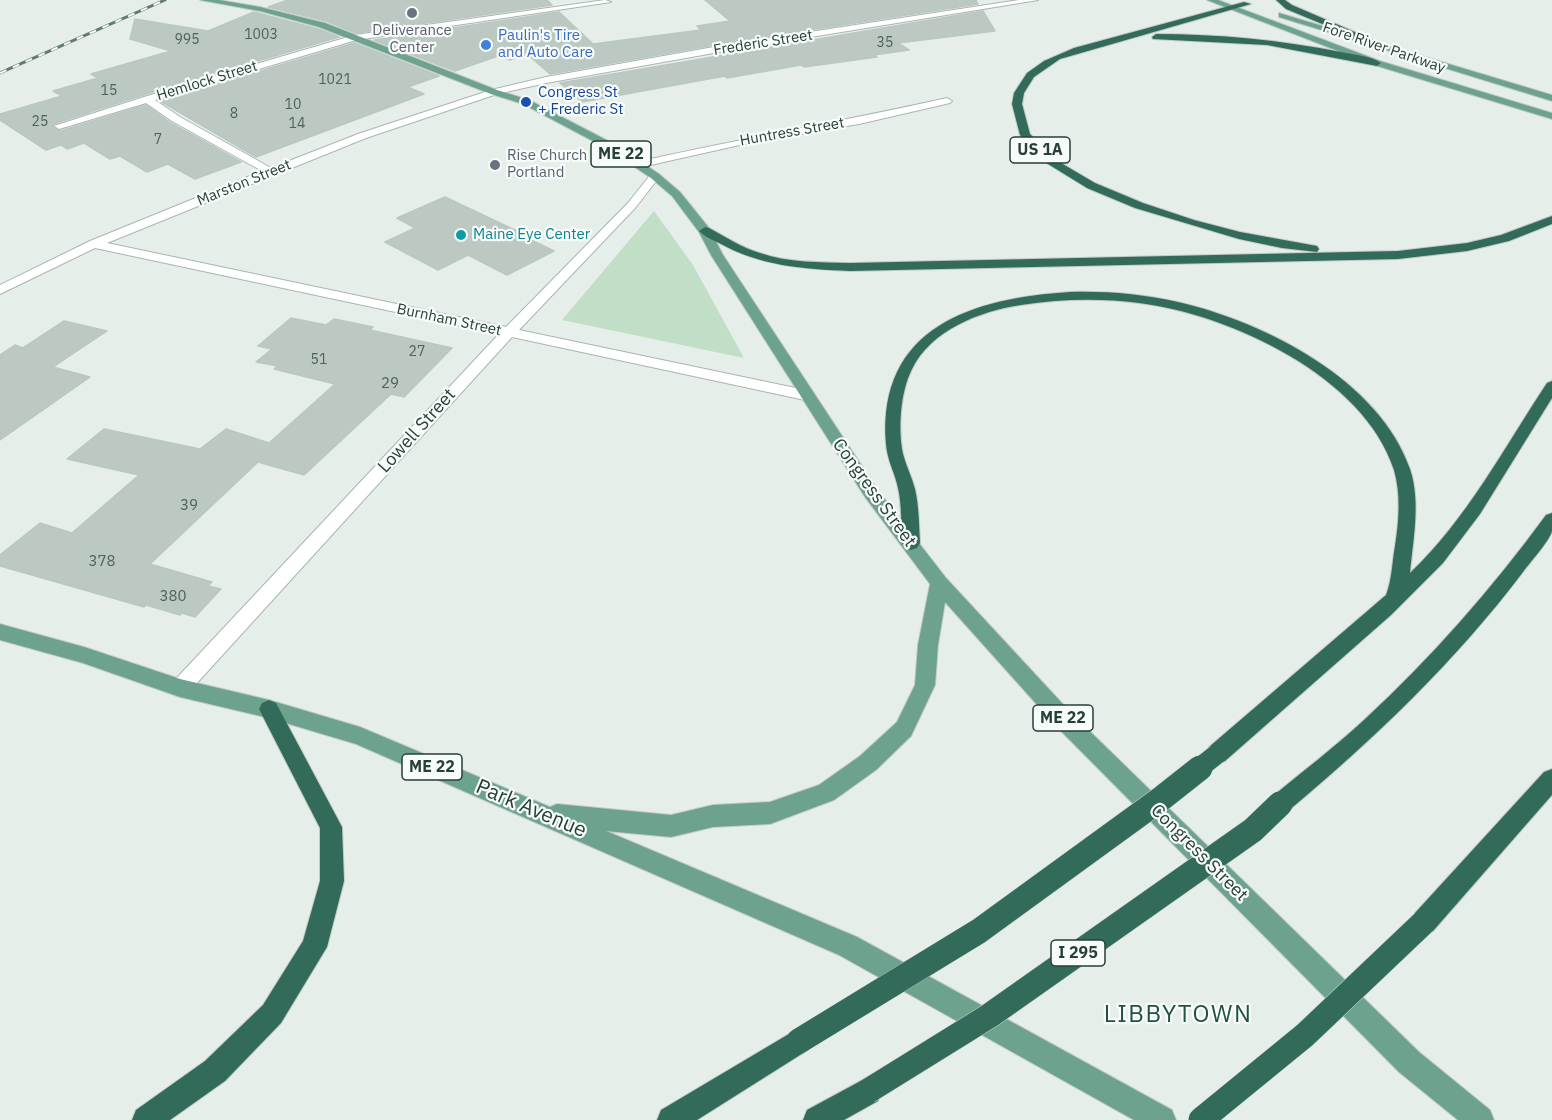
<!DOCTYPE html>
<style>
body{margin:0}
canvas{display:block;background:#e6eeea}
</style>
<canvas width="1552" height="1120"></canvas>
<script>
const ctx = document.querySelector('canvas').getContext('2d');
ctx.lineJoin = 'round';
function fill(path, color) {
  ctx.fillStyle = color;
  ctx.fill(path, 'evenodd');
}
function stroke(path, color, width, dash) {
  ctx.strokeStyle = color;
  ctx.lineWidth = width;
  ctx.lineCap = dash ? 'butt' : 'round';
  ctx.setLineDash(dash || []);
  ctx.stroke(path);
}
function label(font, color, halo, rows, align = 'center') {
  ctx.font = font + ' "IBM Plex Sans",sans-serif';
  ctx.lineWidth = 4.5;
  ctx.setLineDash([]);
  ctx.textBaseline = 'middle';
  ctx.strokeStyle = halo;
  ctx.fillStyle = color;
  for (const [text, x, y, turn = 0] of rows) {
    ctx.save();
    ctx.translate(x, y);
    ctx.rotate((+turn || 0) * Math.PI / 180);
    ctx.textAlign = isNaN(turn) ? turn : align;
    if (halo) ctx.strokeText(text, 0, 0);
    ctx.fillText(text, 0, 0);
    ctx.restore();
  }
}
fill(new Path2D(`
 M 654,211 L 693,265 L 744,358 L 562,320 Z`), '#c1dec6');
const building = new Path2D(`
 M 288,0 L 547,0 L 552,5 L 356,33 L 326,21 L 268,7 Z
 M 705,0 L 976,0 L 978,4 L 725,43 L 550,74 L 527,54 L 510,60 L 498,56 L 455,71 L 374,40 L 559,12 L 593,44 L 701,30 L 697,26 L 730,21 Z
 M 983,11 L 995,31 L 898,43 L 909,50 L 874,55 L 877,57 L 804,67 L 801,65 L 727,78 L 725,76 L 582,102 L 560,83 Z
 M 254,12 L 318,29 L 339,37 L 143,95 L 53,124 L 52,127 L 60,131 L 146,105 L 171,123 L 241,162 L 195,179 L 168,164 L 147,172 L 120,156 L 110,159 L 84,143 L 67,149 L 61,145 L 46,150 L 0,120 L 0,114 L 62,96 L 53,91 L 98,78 L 91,74 L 171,51 L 130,39 L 135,19 L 208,31 Z
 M 354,43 L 439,76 L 408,87 L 424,94 L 256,157 L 160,101 Z
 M 445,197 L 521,233 L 519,234 L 554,251 L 507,275 L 468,255 L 438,270 L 385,242 L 415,228 L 397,218 Z
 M 291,318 L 326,325 L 334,319 L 373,327 L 370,330 L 452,348 L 404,397 L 391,394 L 304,475 L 258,462 L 150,564 L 212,582 L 208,586 L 221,589 L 195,617 L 182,613 L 180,615 L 146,605 L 144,607 L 0,566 L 0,555 L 40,523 L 72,533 L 139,475 L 67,459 L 104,429 L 200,449 L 226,429 L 269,443 L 335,384 L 274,369 L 278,366 L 256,362 L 272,349 L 258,346 Z
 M 64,321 L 107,331 L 53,367 L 90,377 L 0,440 L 0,355 L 15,345 L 23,348 Z`);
fill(building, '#bcc9c3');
stroke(building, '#b9c8c0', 1.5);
const street = new Path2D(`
 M 605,0 L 611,2 L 356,40 L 155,100 L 180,117 L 271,168 L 358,134 L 491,90 L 546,77 L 725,45 L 1019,0 L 1038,0 L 725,51 L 546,83 L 497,94 L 366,138 L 107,243 L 506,327 L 628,203 L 651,174 L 655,173 L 660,176 L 636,207 L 519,330 L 805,390 L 812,395 L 805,400 L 512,337 L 187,694 L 180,697 L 173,694 L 170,688 L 173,682 L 499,334 L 95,248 L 0,294 L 0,285 L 90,241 L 262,171 L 172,121 L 146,103 L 59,129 L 54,126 L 144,97 L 355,35 Z
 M 947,98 L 952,101 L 950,103 L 859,124 L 744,144 L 637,168 L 632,165 L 637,162 C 740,139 844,121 947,98 Z`);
const primary = new Path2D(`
 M 200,0 L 219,0 L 260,7 L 325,23 L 497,90 L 529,100 L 616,145 L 659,174 L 680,192 L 709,228 L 723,255 L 877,489 L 946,578 L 1072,714 L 1419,1052 L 1490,1110 L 1494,1120 L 1458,1120 L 1399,1072 L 1058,728 L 945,602 L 938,645 L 935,685 L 911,736 L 876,770 L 834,800 L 770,824 L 713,827 L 671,837 L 606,831 L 857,937 L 1172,1110 L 1176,1120 L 1134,1120 L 839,955 L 356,744 L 269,718 L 180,697 L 83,663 L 0,640 L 0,624 L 84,647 L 180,679 L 269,700 L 360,727 L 550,807 L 557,804 L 671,815 L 713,805 L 770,802 L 819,785 L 860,756 L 897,722 L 915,685 L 918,645 L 930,584 L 865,497 L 711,255 L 699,232 L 672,196 L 651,178 L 608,149 L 523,104 L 491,94 L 319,27 L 260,11 Z
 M 1207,0 L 1218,0 L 1380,61 L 1552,113 L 1552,119 L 1374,65 Z
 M 1279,13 L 1552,95 L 1552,101 L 1279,17 Z`);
const highway = new Path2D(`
 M 1276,0 L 1285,0 L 1292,5 L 1392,48 L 1385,50 L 1286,9 Z
 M 1244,2 L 1251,4 L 1060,59 L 1034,77 L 1024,93 L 1022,104 L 1030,134 L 1056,160 L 1095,183 L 1143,203 L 1194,220 L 1240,232 L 1317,246 L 1319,249 L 1317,252 L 1282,248 L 1239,239 L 1135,208 L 1087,188 L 1048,164 L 1020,135 L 1012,104 L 1014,93 L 1027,73 L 1044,61 L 1074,48 Z
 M 1156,34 C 1219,34 1280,40 1341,52 C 1354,55 1372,56 1381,63 L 1377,66 L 1267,45 L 1153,39 L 1152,37 Z
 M 1552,216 L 1552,224 L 1509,241 L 1467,251 L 1398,259 L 850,271 C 803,269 760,266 719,243 C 712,240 704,236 699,231 L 705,227 L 709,228 C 726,237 742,248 760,253 C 789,263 820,262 850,263 L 1398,251 L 1467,243 L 1501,235 Z
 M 1070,292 C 1106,291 1143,294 1178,302 C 1265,322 1379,380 1410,469 C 1421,502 1413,540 1410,573 C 1467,519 1504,448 1547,383 L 1552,381 L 1552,398 L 1480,514 L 1443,563 L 1391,615 L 1225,761 L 1217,764 L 1209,761 L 1206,754 L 1209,747 L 1386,595 C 1392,580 1392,563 1395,546 C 1399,521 1401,494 1394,470 C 1364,376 1229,314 1139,303 C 1100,298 1060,299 1021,305 C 980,311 931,330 912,369 C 900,393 898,429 903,454 C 906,466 912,477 915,489 C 919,506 919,525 920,543 L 917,548 L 911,550 L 905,548 L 902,543 C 901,525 902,506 898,488 C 895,473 887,460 886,444 C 877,327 973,298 1070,292 Z
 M 1552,513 C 1552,518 1552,526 1552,531 C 1549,542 1530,562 1523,572 C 1455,662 1374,739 1288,811 L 1280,815 L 1272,811 L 1269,804 L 1272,797 C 1303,771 1335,747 1364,720 C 1431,658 1492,589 1546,515 Z
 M 269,700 L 276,703 L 342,827 L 344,881 L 327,947 L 281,1023 L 225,1081 L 170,1120 L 132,1120 L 136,1110 L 205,1061 L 263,1005 L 303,941 L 320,881 L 320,828 L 259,709 L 262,703 Z
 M 1552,769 L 1552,795 L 1433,931 L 1424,934 L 1415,931 L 1412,922 L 1415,913 L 1544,772 Z
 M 799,1028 L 808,1032 L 812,1041 L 808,1050 L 697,1120 L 657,1120 L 661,1110 Z
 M 868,1077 L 878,1081 L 882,1091 L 878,1101 L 844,1120 L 803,1120 L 807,1110 Z`);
stroke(street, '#a9b6b1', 2);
stroke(primary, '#c2cac7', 2);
stroke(highway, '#c2cac7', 2);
fill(street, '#fff');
fill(primary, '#6da28f');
fill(highway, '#336b5a');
const rail = new Path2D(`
 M 0,73 L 165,0`);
stroke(rail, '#617b72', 3);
stroke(rail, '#f7fbf9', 2, [7]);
const highwayBridgeFar1 = new Path2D(`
 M 1198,769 L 1217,754`);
const highwayBridge = new Path2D(`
 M 799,1041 L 979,931 L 1162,798 L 1200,768
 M 868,1091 L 989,1016 L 1253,830 L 1280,804
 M 1201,1120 L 1305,1035 L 1424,922`);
stroke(highwayBridgeFar1, '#c2cac7', 21, []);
stroke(highwayBridge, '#c2cac7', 26, []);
stroke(highwayBridgeFar1, '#336b5a', 20);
stroke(highwayBridge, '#336b5a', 25);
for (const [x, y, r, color] of [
 [412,13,6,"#6b7280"],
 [486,45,6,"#3f7fe0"],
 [526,102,6,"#1a4fb4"],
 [495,165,6,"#6b7280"],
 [461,235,6,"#0f9aa8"]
]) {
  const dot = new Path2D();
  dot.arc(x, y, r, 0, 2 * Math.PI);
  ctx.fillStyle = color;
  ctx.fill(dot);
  stroke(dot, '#f7fbf9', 2);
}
label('14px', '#4c625a', null, [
 ["1003",261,35],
 ["995",187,40],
 ["35",885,43],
 ["1021",335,80],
 ["15",109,91],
 ["10",293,105],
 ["8",234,114],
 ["25",40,122],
 ["14",297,124],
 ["7",158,140],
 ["27",417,352],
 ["51",319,360]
]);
label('15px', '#5b616d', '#f7fbf9', [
 ["Deliverance",412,31],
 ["Center",412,48],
 ["Rise Church",507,156,"left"],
 ["Portland",507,173,"left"]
]);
label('15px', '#366cbe', '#f7fbf9', [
 ["Paulin's Tire",498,36],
 ["and Auto Care",498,53]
], 'left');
label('15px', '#264037', '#f7fbf9', [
 ["Frederic Street",763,43,-9],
 ["Fore River Parkway",1384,48,19],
 ["Hemlock Street",207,81,-17],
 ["Huntress Street",792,132,-10],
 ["Marston Street",244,183,-22],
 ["Burnham Street",449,320,12]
]);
label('15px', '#164399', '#f7fbf9', [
 ["Congress St",538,93],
 ["+ Frederic St",538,110]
], 'left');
label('15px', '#0d838f', '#f7fbf9', [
 ["Maine Eye Center",473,235]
], 'left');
label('15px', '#4c625a', null, [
 ["29",390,384],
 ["39",189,506],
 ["378",102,562],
 ["380",173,597]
]);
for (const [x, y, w] of [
 [1040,150,60],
 [621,154,60],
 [1063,718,60],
 [432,767,60],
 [1078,953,54]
]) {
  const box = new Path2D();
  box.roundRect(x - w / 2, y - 13, w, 26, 4.5);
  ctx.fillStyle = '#f7fbf9';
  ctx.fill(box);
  stroke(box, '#264037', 1.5);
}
label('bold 16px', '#264037', null, [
 ["US 1A",1040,150],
 ["ME 22",621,154],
 ["ME 22",1063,718],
 ["ME 22",432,767],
 ["I 295",1078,953]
]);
label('18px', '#264037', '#f7fbf9', [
 ["Lowell Street",417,431,-48],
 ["Congress Street",874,493,54],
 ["Congress Street",1199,853,45]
]);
label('21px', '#264037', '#f7fbf9', [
 ["Park Avenue",531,809,23]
]);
ctx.letterSpacing = '1.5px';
label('24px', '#225242', '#f7fbf9', [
 ["LIBBYTOWN",1178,1015]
]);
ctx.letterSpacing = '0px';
</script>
